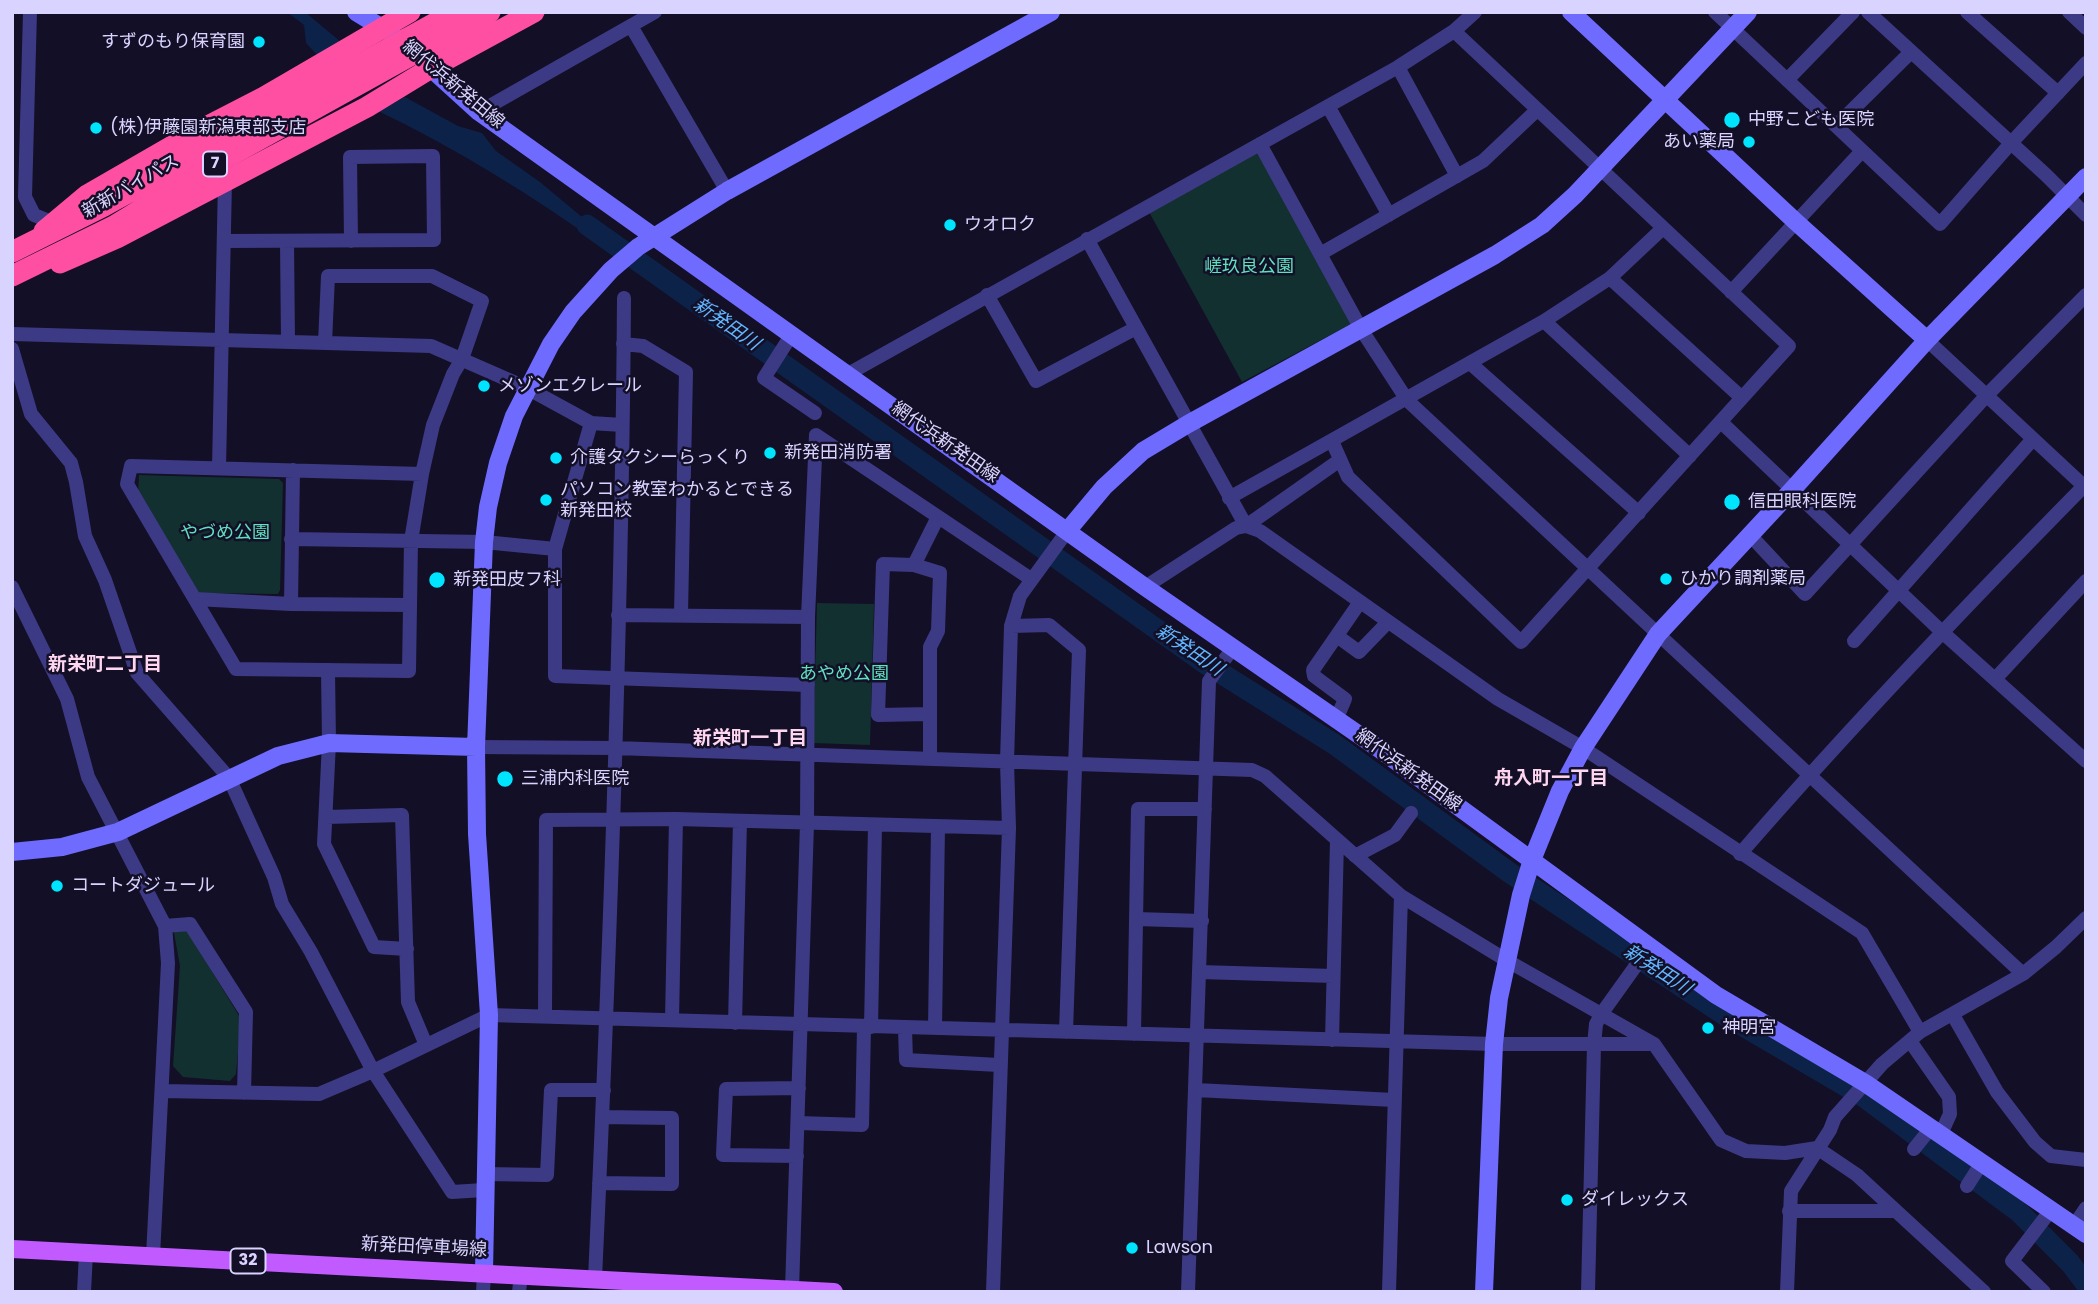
<!DOCTYPE html>
<meta charset="utf-8">
<style>
body{margin:0}
#map{position:relative;width:2098px;height:1304px;overflow:hidden;background:#130f26;font-family:Poppins,sans-serif}
canvas{display:block}
.frame{position:absolute;inset:0;border:14px solid #d9d4ff;pointer-events:none}
</style>
<div id="map">
<canvas width="2098" height="1304"></canvas>
<div class="frame"></div>
</div>
<script>
const ctx = document.querySelector('canvas').getContext('2d');
ctx.lineJoin = 'round';
function fill(path, color) {
  ctx.fillStyle = color;
  ctx.fill(path, 'evenodd');
}
function stroke(path, color, width, dash) {
  ctx.strokeStyle = color;
  ctx.lineWidth = width;
  ctx.lineCap = dash ? 'butt' : 'round';
  ctx.setLineDash(dash || []);
  ctx.stroke(path);
}
function label(font, color, halo, rows, align = 'center') {
  ctx.font = font + ' Poppins,"Noto Sans JP",sans-serif';
  ctx.lineWidth = 5;
  ctx.setLineDash([]);
  ctx.textBaseline = 'middle';
  ctx.strokeStyle = halo;
  ctx.fillStyle = color;
  for (const [text, x, y, turn = 0] of rows) {
    ctx.save();
    ctx.translate(x, y);
    ctx.rotate((+turn || 0) * Math.PI / 180);
    ctx.textAlign = isNaN(turn) ? turn : align;
    if (halo) ctx.strokeText(text, 0, 0);
    ctx.fillText(text, 0, 0);
    ctx.restore();
  }
}
fill(new Path2D(`
 M 1257,151 L 1351,324 L 1242,382 L 1148,210 Z
 M 139,475 L 279,479 L 283,483 L 280,590 L 278,594 L 196,593 L 138,495 Z
 M 817,603 L 874,604 L 870,745 L 813,743 Z
 M 179,928 L 186,929 L 241,1019 L 236,1074 L 230,1081 L 183,1077 L 173,1066 L 180,966 L 174,933 Z`), '#12302f');
fill(new Path2D(`
 M 287,12 L 305,12 L 341,42 L 317,55 L 306,43 L 304,25 Z
 M 405,97 L 458,126 L 482,133 L 496,151 L 540,182 L 582,217 L 613,236 L 602,246 C 532,195 457,149 378,111 Z`), '#0c2248');
stroke(new Path2D(`
 M 587,225 L 1203,662 L 1334,744 L 1510,873 L 1726,1016 L 1864,1097 L 2019,1212 L 2070,1263 L 2086,1284`), '#0c2248', 21);
stroke(new Path2D(`
 M 30,12 L 25,197 L 34,215 L 54,223
 M 1715,12 L 1940,224 L 2011,143 L 2086,63
 M 1868,12 L 2046,175 L 2086,215
 M 1967,12 L 2058,93
 M 2069,12 L 2086,28
 M 631,26 L 727,191
 M 1398,67 L 1457,176
 M 1787,80 L 1853,12
 M 1328,106 L 1389,215
 M 479,112 L 655,12
 M 1836,126 L 1911,52
 M 1260,144 L 1361,329 L 1407,400 L 2023,974
 M 1087,239 L 1246,526 L 1260,531 L 1498,699 L 1583,748 L 1862,933 L 1920,1032
 M 224,241 L 434,240 L 433,156 L 350,157 L 351,241
 M 287,241 L 288,342
 M 1320,254 L 1483,161 L 1537,110
 M 1610,278 L 1742,398
 M 1731,292 L 1862,151
 M 987,295 L 1036,381 L 1136,328
 M 1544,321 L 1690,456
 M 12,334 L 431,346 L 527,388 L 591,423 L 622,425
 M 792,334 L 764,378 L 815,413
 M 1927,340 L 2086,488
 M 325,343 L 328,276 L 432,276 L 482,301 L 462,359 L 453,374 L 433,425 L 422,474 L 411,541 L 409,671 L 236,669 L 127,484 L 131,466 L 422,474
 M 623,344 L 643,346 L 686,372 L 681,614
 M 12,349 L 31,414 L 71,463 L 76,482 L 85,536 L 105,580 L 137,673 L 229,778 L 274,877 L 282,904 L 311,952 L 373,1071 L 452,1192 L 484,1190
 M 1470,363 L 1639,513
 M 848,374 L 1398,67 L 1454,31 L 1475,12
 M 1721,422 L 1941,631 L 2086,761
 M 591,423 L 555,549 L 555,676 L 808,685
 M 816,435 L 1031,579
 M 1332,441 L 1348,477 L 1521,642 L 1789,346 L 1454,31
 M 219,468 L 225,181
 M 1229,498 L 1544,321 L 1610,278 L 1662,229
 M 1750,535 L 1805,594 L 1987,395 L 2086,295
 M 291,539 L 484,542 L 555,549
 M 914,565 L 883,564 L 878,715 L 930,714
 M 12,587 L 67,699 L 88,777 L 165,926 L 168,963 L 153,1256
 M 1145,587 L 1236,528 L 1246,526 L 1340,460
 M 195,599 L 291,604 L 410,605
 M 291,604 L 293,470
 M 618,615 L 808,617
 M 1011,626 L 1049,625 L 1079,650 L 1066,1032
 M 1337,636 L 1359,652 L 1388,622
 M 1854,641 L 2033,439
 M 328,670 L 329,743 L 324,844 L 374,947 L 407,949
 M 1996,678 L 2086,581
 M 1336,720 L 1345,699 L 1314,676 L 1313,670 L 1360,602
 M 476,747 L 615,748 L 1252,770 L 1265,776 L 1401,896 L 1506,960 L 1654,1044 L 1721,1140 L 1746,1151 L 1785,1153 L 1817,1148 L 1857,1175 L 1984,1292
 M 930,758 L 930,647 L 938,631 L 940,573 L 914,565 L 938,517
 M 326,817 L 402,815 L 408,1002 L 426,1045
 M 1740,854 C 1850,727 1966,606 2084,486
 M 1355,856 L 1395,835 L 1411,813
 M 1136,919 L 1202,921
 M 165,926 L 190,924 L 246,1012 L 244,1093
 M 1200,972 L 1333,976
 M 1953,1015 L 1997,1092 L 2035,1142 L 2051,1156 L 2086,1160
 M 545,1016 L 546,820 L 676,819 L 1009,828
 M 672,1020 L 676,819
 M 735,1023 L 740,821
 M 871,1027 L 875,826
 M 905,1028 L 906,1060 L 999,1065
 M 935,1028 L 938,827
 M 1134,1034 L 1138,809 L 1205,809
 M 1332,1040 L 1337,841
 M 1910,1041 L 1949,1097 L 1950,1114 L 1940,1136
 M 1196,1090 L 1394,1100
 M 163,1091 L 319,1094 L 373,1071 L 489,1015 L 1494,1044 L 1654,1044
 M 798,1123 L 862,1125 L 864,1027
 M 1914,1149 L 1930,1129
 M 797,1156 L 723,1155 L 726,1089 L 799,1088
 M 485,1174 L 547,1175 L 551,1090 L 604,1090
 M 599,1183 L 672,1184 L 672,1118 L 602,1117
 M 1967,1186 L 1981,1164
 M 1789,1211 L 1896,1211
 M 2074,1226 L 2086,1208
 M 595,1279 C 610,952 622,625 624,298
 M 792,1290 L 807,824 L 808,617 L 816,435
 M 84,1292 L 86,1253
 M 483,1292 L 484,1272
 M 519,1292 L 521,1274
 M 993,1292 L 1009,828 L 1007,762 L 1011,626 L 1020,596 L 1068,530
 M 1188,1292 L 1209,681 L 1233,648
 M 1389,1292 L 1401,896
 M 1588,1292 L 1594,1045 L 1596,1024 L 1602,1013 L 1650,946
 M 1787,1292 L 1791,1191 L 1830,1130 L 1835,1117 L 1882,1064 L 1920,1032 L 2023,974 L 2056,947 L 2086,918
 M 2044,1292 L 2012,1261 L 2051,1210`), '#3d3a85', 14);
stroke(new Path2D(`
 M 356,12 L 392,34
 M 1571,12 L 1796,222 L 1927,340
 M 423,61 L 479,112 L 1145,587 L 1378,748 L 1716,995 L 1865,1083 L 2086,1234
 M 1068,530 L 1104,487 L 1143,451 L 1188,424 L 1495,255 L 1542,225 L 1575,195 L 1748,12
 M 12,852 L 62,847 L 118,832 L 278,756 L 329,743 L 476,747
 M 484,1272 L 489,1015 L 477,834 L 476,747 L 484,542 L 488,507 L 498,463 L 514,416 L 551,344 L 573,312 L 611,270 L 638,247 L 727,191 L 1051,12
 M 1484,1292 L 1494,1044 L 1499,998 L 1521,895 L 1532,860 L 1560,791 L 1583,748 L 1658,634 L 1792,490 L 1927,340 L 2086,177`), '#6f6bff', 18);
stroke(new Path2D(`
 M 12,1249 L 834,1292`), '#c25bff', 18);
stroke(new Path2D(`
 M 406,39 L 455,12
 M 417,52 L 490,12
 M 44,231 L 87,195 L 198,131 L 264,97 L 410,12
 M 60,263 L 117,238 L 367,107 L 431,68 L 534,12`), '#ff4fa3', 21);
stroke(new Path2D(`
 M 12,252 L 104,206 L 406,39
 M 12,276 L 114,226 L 224,159 L 417,52`), '#ff4fa3', 21);
for (const [x, y, r, color] of [
 [259,42,7,"#00e5ff"],
 [1732,120,9,"#00e5ff"],
 [96,128,7,"#00e5ff"],
 [1749,142,7,"#00e5ff"],
 [950,225,7,"#00e5ff"],
 [484,386,7,"#00e5ff"],
 [770,453,7,"#00e5ff"],
 [556,458,7,"#00e5ff"],
 [546,500,7,"#00e5ff"],
 [1732,502,9,"#00e5ff"],
 [1666,579,7,"#00e5ff"],
 [437,580,9,"#00e5ff"],
 [505,779,9,"#00e5ff"],
 [57,886,7,"#00e5ff"],
 [1708,1028,7,"#00e5ff"],
 [1567,1200,7,"#00e5ff"],
 [1132,1248,7,"#00e5ff"]
]) {
  const dot = new Path2D();
  dot.arc(x, y, r, 0, 2 * Math.PI);
  ctx.fillStyle = color;
  ctx.fill(dot);
  stroke(dot, '#130f26', 2.5);
}
for (const [x, y, w] of [
 [215,164,24],
 [248,1261,35]
]) {
  const box = new Path2D();
  box.roundRect(x - w / 2, y - 12.5, w, 25, 5);
  ctx.fillStyle = '#130f26';
  ctx.fill(box);
  stroke(box, '#d9d4ff', 2);
}
label('bold 16px', '#d9d4ff', null, [
 ["7",215,164],
 ["32",248,1261]
]);
label('18px', '#d9d4ff', '#130f26', [
 ["すずのもり保育園",245,42,"right"],
 ["中野こども医院",1748,120],
 ["(株)伊藤園新潟東部支店",110,128],
 ["あい薬局",1735,142,"right"],
 ["ウオロク",964,225],
 ["メゾンエクレール",498,386],
 ["新発田消防署",784,453],
 ["介護タクシーらっくり",570,458],
 ["パソコン教室わかるとできる",560,490],
 ["新発田校",560,511],
 ["信田眼科医院",1748,502],
 ["ひかり調剤薬局",1680,579],
 ["新発田皮フ科",453,580],
 ["三浦内科医院",521,779],
 ["コートダジュール",71,886],
 ["神明宮",1722,1028],
 ["ダイレックス",1581,1200],
 ["Lawson",1146,1248]
], 'left');
label('18px', '#d9d4ff', '#130f26', [
 ["網代浜新発田線",453,85,40],
 ["新新バイパス",131,187,-30],
 ["網代浜新発田線",945,443,35],
 ["網代浜新発田線",1408,771,36],
 ["新発田停車場線",424,1248,3]
]);
label('18px', '#5fe0c0', '#130f26', [
 ["嵯玖良公園",1249,267],
 ["やづめ公園",225,533],
 ["あやめ公園",844,674]
]);
label('italic 19px', '#62b6ff', '#130f26', [
 ["新発田川",726,325,35],
 ["新発田川",1189,651,34],
 ["新発田川",1657,971,33]
]);
label('bold 19px', '#ffd6f0', '#130f26', [
 ["新栄町二丁目",105,665],
 ["新栄町一丁目",750,739],
 ["舟入町一丁目",1551,779]
]);
</script>
